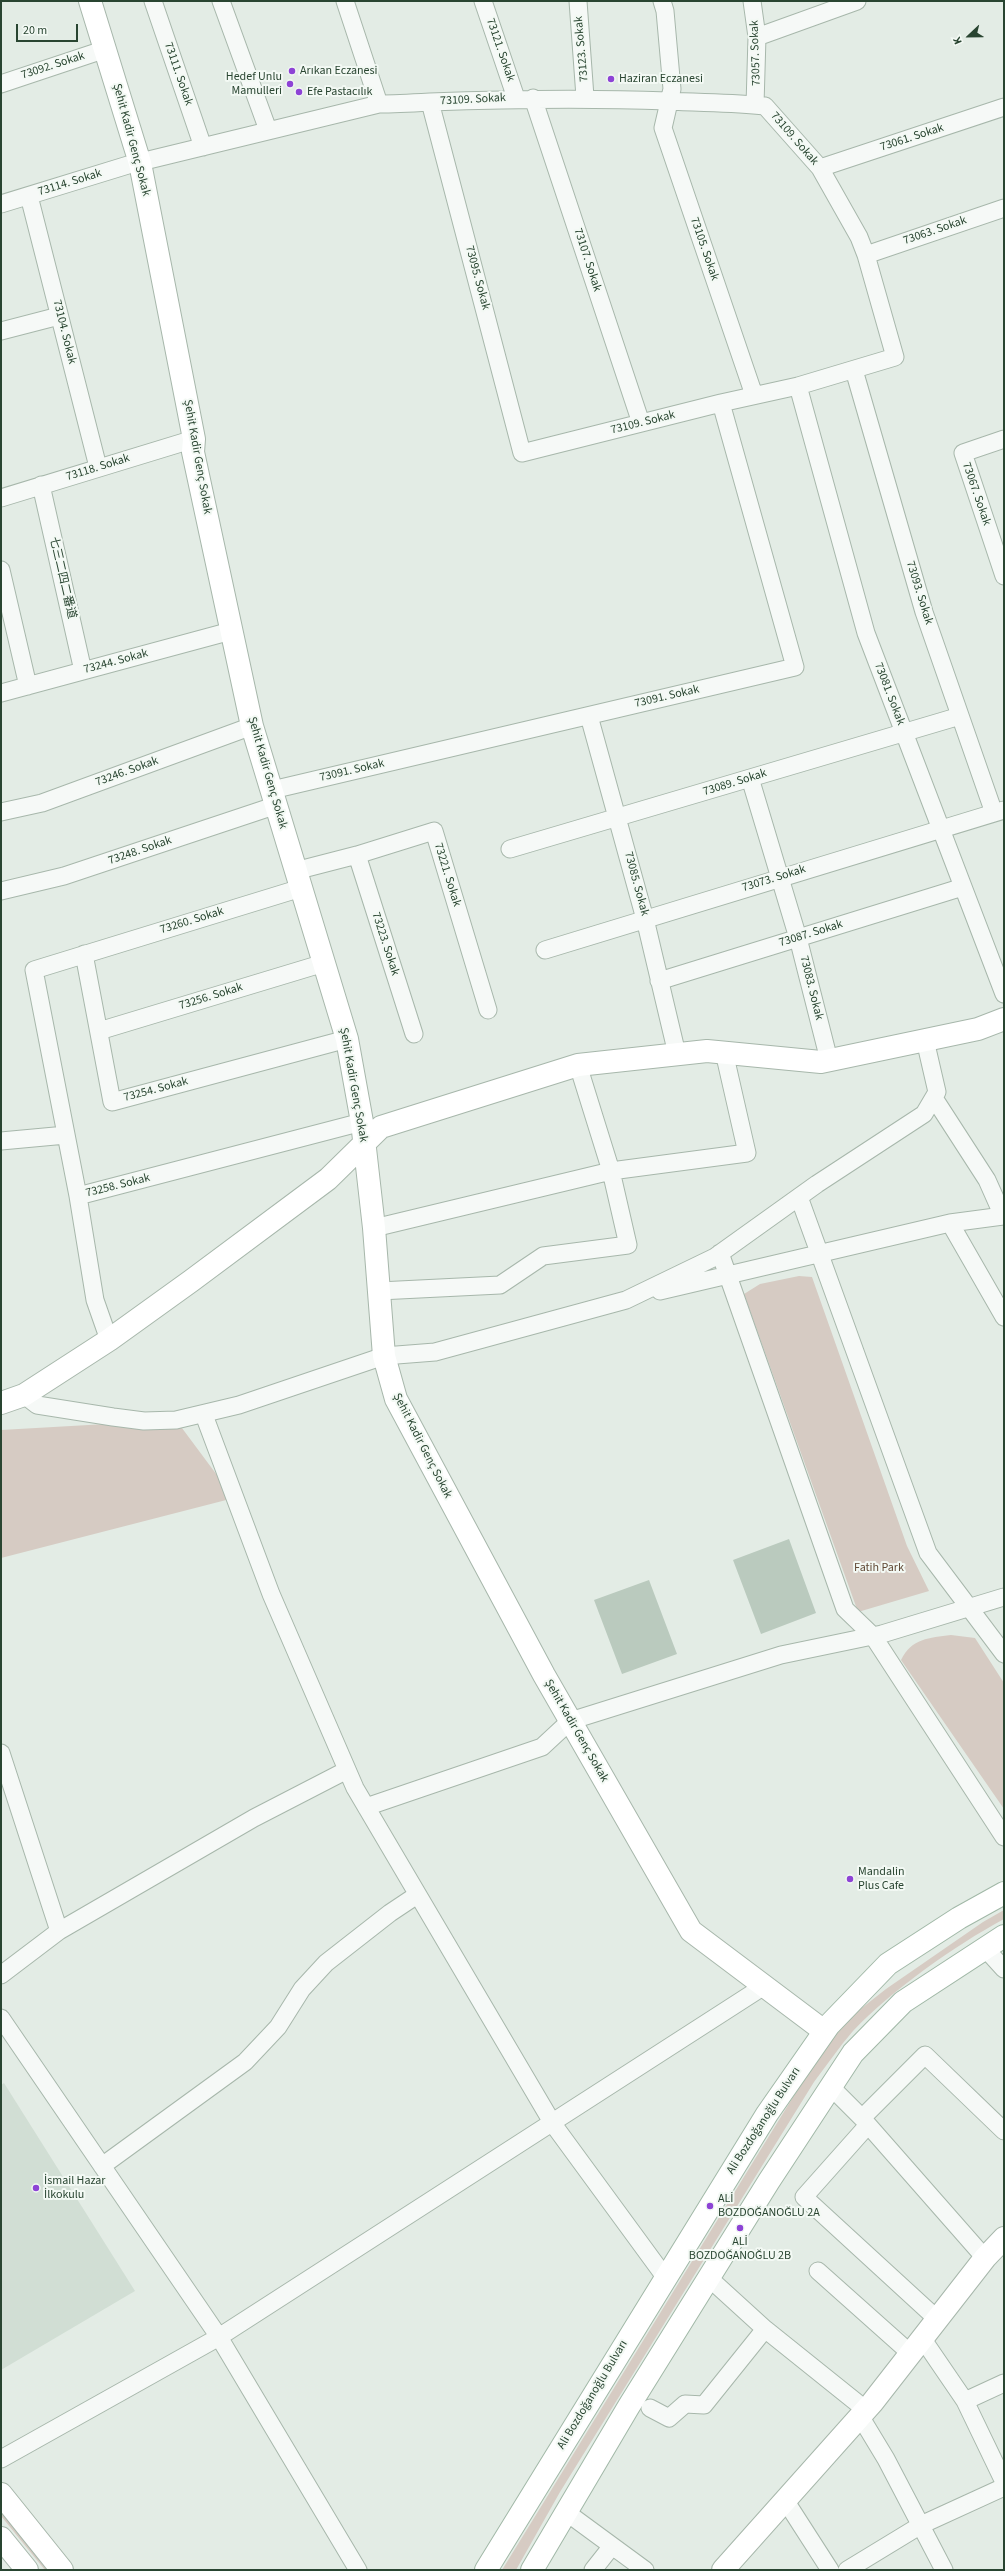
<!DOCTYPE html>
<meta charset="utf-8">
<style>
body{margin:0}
#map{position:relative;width:1005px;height:2571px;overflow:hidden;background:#e3ece5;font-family:"Source Sans 3",sans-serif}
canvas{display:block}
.frame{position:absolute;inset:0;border:2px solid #294531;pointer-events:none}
.north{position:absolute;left:949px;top:16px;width:40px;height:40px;-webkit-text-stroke:3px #f3f9f4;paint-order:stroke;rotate:248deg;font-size:11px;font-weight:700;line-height:16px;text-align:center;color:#294531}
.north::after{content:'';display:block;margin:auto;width:14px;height:18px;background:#294531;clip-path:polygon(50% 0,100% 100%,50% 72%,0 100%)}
.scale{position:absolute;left:16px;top:24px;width:62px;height:18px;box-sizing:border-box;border:2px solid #294531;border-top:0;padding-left:5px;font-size:12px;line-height:14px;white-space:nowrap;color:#294531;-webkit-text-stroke:3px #f3f9f4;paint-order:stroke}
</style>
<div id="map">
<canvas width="1005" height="2571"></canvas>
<div class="frame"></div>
<div class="north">K</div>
<div class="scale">20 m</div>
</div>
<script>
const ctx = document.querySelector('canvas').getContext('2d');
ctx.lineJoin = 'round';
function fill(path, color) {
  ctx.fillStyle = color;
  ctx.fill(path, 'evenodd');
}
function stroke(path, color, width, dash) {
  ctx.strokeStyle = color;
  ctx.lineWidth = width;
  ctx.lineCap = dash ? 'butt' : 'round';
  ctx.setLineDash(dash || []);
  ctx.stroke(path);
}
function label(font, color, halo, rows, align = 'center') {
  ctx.font = font + ' "Source Sans 3","Noto Sans SC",sans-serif';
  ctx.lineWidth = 4;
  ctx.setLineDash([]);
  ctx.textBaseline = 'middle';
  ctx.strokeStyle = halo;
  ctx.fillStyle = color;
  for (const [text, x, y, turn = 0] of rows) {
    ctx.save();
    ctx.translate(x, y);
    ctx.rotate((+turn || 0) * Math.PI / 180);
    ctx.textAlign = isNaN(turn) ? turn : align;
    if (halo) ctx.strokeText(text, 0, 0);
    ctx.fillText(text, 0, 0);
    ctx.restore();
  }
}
fill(new Path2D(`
 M 4,2083 L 135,2291 L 1,2370 L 1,2085 Z`), '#d1ded4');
fill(new Path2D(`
 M 799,1276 L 812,1277 L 907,1546 L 929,1591 L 858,1612 L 744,1294 L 760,1284 Z
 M 176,1420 L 234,1498 L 1,1558 L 1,1430 Z
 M 951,1635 L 975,1638 L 1004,1683 L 1004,1809 L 901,1660 C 912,1638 929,1638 951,1635 Z
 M 1004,1910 L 1004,1919 C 954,1946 892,1990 853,2031 C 839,2047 827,2065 814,2082 L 560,2492 L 516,2570 L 502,2570 L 806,2076 L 844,2022 L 886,1989 L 983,1922 Z
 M 1,2509 L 50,2570 L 45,2570 L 1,2516 Z`), '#d6cbc3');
fill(new Path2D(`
 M 789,1539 L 816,1613 L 761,1634 L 733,1560 Z
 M 649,1580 L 677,1654 L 622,1674 L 594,1600 Z`), '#bacabe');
const street = new Path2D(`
 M 153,1 L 203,147
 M 221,1 L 268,130
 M 345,1 L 379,104
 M 483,1 L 516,98
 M 578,1 L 585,97
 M 662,1 L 665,11 L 672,89 L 663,128 L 754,395
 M 752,1 L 757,37 L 755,105
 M 757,37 L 857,1
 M 1,84 L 106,49
 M 533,98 L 641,423
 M 820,168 L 1004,107
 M 29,196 L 98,467
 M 1,204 L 128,165 L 379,104 C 396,104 413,103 430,102 C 510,99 588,98 668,101 C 700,103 733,102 765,106 L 820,168 L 859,237 L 866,255 L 895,357 L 798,386 L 721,403 L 522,453 L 430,102
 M 866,255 L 1004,208
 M 1,331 L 59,316
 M 854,370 L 924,612 L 994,813
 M 798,386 L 866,633 L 1004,994
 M 1004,439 L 963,453 L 1004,576
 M 41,485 L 83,671
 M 1,498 L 194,439
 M 1,570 L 28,686
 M 1,693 L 231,631
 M 589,716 L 645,919 L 677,1054
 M 750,778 L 798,938 L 829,1060
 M 272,790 L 795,667 L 721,403
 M 1,812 L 42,803 L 252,726
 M 510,849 L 960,716
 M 357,855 L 414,1034
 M 295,871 L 357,855 L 434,831 L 488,1010
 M 301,888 L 34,970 L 78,1196 L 362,1122
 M 1,891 L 64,876 L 277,805
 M 545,950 L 1004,810
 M 84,954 L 112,1102 L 347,1039
 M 659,981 L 963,887
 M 99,1031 L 324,963
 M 1,1141 L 66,1135
 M 78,1196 L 95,1300 L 109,1340
 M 799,1197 L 928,1553 L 1004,1654
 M 950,1223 L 1004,1317
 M 374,1228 L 611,1171 L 747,1153 L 724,1052
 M 720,1253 L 845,1609 L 873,1636 L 1004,1837
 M 379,1291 L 500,1285 L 543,1256 L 628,1245 L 611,1171 L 578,1065
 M 660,1291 L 950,1223 L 1003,1216 L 987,1180 L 934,1098
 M 24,1395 L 37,1405 L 113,1417 L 144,1421 L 176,1420 L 239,1405 L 384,1356 L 435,1352 L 626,1300 L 715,1257 L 817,1184 L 924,1114 L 937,1092 L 925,1040
 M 204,1415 L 271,1594 L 355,1788 L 553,2124 L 665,2277
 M 1,1753 L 59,1931
 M 366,1807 L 542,1747 L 570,1721 L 781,1655 L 882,1634 L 1004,1597
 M 984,1947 L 1004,1969
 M 1,1975 L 59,1931 L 254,1818 L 347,1770
 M 1,2018 L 219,2337 L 358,2570
 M 830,2086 L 862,2118 L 985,2258
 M 862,2118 L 925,2055 L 1004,2131
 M 868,2125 L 804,2197 L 937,2319
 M 102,2166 L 245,2062 L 278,2027 L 302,1989 L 326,1963 L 390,1913 L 417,1895
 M 818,2271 L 910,2353
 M 709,2278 L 765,2329 L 866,2410
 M 922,2338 L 965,2401 L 1004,2482
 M 965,2401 L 1004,2383
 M 650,2408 L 669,2418 L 685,2404 L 704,2405 L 765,2329
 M 860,2416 L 886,2459 L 944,2570
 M 1,2459 L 219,2337 L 764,1986
 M 785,2500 L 830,2570
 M 566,2512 L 645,2570
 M 593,2570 L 612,2546
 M 847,2570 L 921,2525 L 1004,2487`);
const secondary = new Path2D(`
 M 90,1 L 140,163 L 194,439 L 193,452 L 252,726 L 347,1039 L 362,1122 L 374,1228 L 384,1356 L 396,1399 L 544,1675 L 691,1931 L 824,2031
 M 1,1403 L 24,1395 L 109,1340 L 191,1281 L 328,1179 L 381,1127 L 578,1065 L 707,1051 L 821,1062 L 978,1029 L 1004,1019
 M 1,2494 L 62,2570
 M 1,2538 L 27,2570
 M 723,2570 L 872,2403 L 985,2258 L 1004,2238`);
const primary = new Path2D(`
 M 486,2570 L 767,2114 L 829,2025 L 888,1964 L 959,1918 L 1004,1893
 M 532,2570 L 629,2406 L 769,2181 L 853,2053 L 903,2002 L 1004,1936`);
stroke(street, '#a7b7ab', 19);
stroke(secondary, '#a7b7ab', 24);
stroke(primary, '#a1b8a7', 24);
stroke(street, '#f6f9f7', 17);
stroke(secondary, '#fff', 22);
stroke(primary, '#fff', 22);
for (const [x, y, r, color] of [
 [292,71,4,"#8d43d5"],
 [611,79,4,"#8d43d5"],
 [290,84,4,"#8d43d5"],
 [299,92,4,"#8d43d5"],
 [850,1879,4,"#8d43d5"],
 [36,2188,4,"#8d43d5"],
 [710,2206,4,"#8d43d5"],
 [740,2228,4,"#8d43d5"]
]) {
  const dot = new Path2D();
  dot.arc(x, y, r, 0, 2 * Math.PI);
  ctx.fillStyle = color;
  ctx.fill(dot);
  stroke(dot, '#f3f9f4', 1.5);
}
label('12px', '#294531', '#f3f9f4', [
 ["73123. Sokak",582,49,-95],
 ["73121. Sokak",500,50,71],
 ["73057. Sokak",756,53,-92],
 ["73092. Sokak",53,66,-18],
 ["73111. Sokak",178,74,71],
 ["73109. Sokak",473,100,-3],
 ["73061. Sokak",912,138,-18],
 ["73109. Sokak",794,139,49],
 ["Şehit Kadir Genç Sokak",131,140,75],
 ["73114. Sokak",70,183,-17],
 ["73063. Sokak",935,231,-19],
 ["73105. Sokak",704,249,71],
 ["73107. Sokak",587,260,72],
 ["73095. Sokak",477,278,75],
 ["73104. Sokak",64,332,76],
 ["73109. Sokak",643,423,-14],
 ["Şehit Kadir Genç Sokak",197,457,80],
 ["73118. Sokak",98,468,-17],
 ["73067. Sokak",976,494,71],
 ["七三二四二番道",62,578,77],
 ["73093. Sokak",919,593,73],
 ["73244. Sokak",116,662,-15],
 ["73081. Sokak",889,694,69],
 ["73091. Sokak",667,697,-13],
 ["73091. Sokak",352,771,-13],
 ["73246. Sokak",127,772,-20],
 ["Şehit Kadir Genç Sokak",267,773,74],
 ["73089. Sokak",735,783,-17],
 ["73248. Sokak",140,851,-19],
 ["73221. Sokak",447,875,73],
 ["73073. Sokak",774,879,-17],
 ["73085. Sokak",636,884,75],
 ["73260. Sokak",192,921,-17],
 ["73087. Sokak",811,934,-17],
 ["73223. Sokak",385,944,72],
 ["73083. Sokak",811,988,76],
 ["73256. Sokak",211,997,-17],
 ["Şehit Kadir Genç Sokak",353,1085,80],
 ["73254. Sokak",156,1090,-15],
 ["73258. Sokak",118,1186,-14],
 ["Şehit Kadir Genç Sokak",422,1446,63],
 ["Şehit Kadir Genç Sokak",576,1731,60],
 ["Ali Bozdoğanoğlu Bulvarı",764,2121,-57],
 ["Ali Bozdoğanoğlu Bulvarı",593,2395,-59]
]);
label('12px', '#294531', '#f3f9f4', [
 ["Arıkan Eczanesi",300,71],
 ["Hedef Unlu",282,77,"right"],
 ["Mamulleri",282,91,"right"],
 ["Haziran Eczanesi",619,79],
 ["Efe Pastacılık",307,92],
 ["Mandalin",858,1872],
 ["Plus Cafe",858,1886],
 ["İsmail Hazar",44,2181],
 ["İlkokulu",44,2195],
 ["ALİ",718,2199],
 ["BOZDOĞANOĞLU 2A",718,2213],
 ["ALİ",740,2242,"center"],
 ["BOZDOĞANOĞLU 2B",740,2256,"center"]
], 'left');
label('12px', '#614a36', '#f3f9f4', [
 ["Fatih Park",879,1568]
]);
</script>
